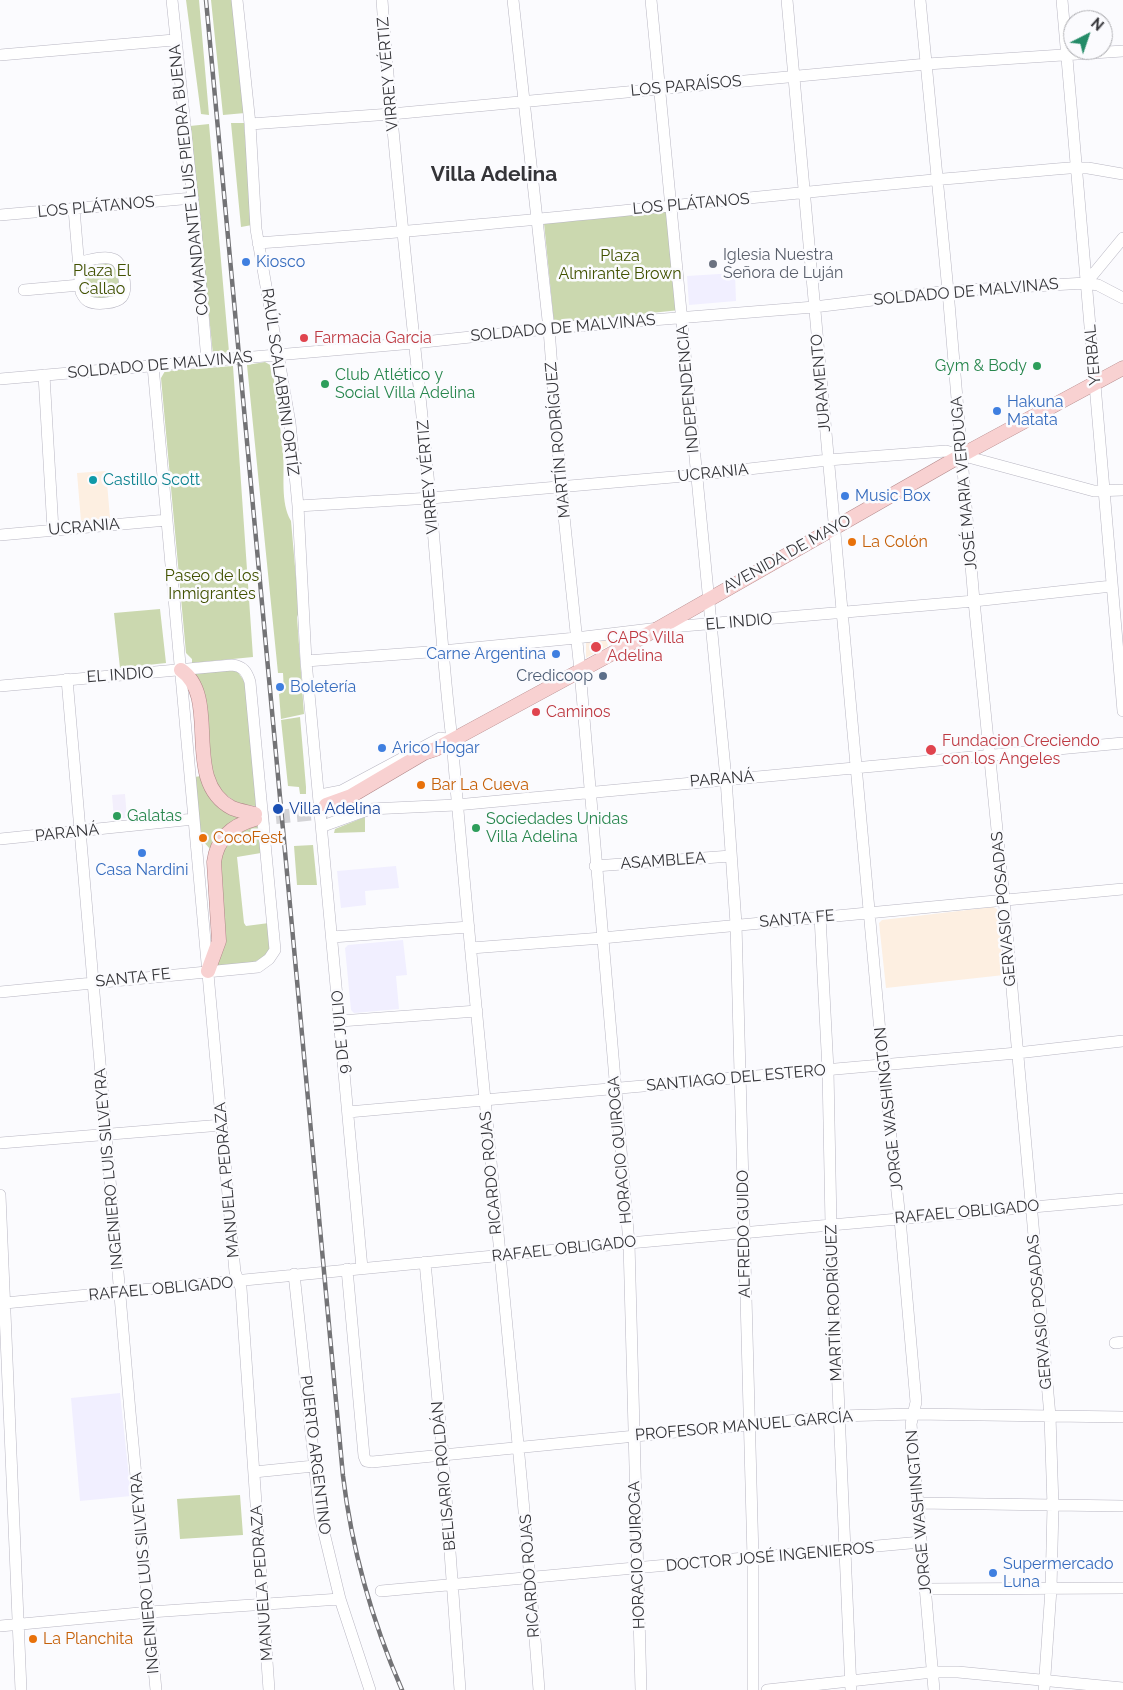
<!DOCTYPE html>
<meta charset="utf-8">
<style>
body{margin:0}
#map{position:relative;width:1123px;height:1690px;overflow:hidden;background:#fbfbfe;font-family:Raleway,sans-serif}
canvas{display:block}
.north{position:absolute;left:1063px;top:10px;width:50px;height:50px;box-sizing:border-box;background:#fbfbfe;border:1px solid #ababaf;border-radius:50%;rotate:41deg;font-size:14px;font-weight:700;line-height:20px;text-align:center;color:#343438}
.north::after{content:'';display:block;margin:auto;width:18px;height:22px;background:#248c68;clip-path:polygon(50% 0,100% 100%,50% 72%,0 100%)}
</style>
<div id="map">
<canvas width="1123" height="1690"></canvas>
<div class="north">N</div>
</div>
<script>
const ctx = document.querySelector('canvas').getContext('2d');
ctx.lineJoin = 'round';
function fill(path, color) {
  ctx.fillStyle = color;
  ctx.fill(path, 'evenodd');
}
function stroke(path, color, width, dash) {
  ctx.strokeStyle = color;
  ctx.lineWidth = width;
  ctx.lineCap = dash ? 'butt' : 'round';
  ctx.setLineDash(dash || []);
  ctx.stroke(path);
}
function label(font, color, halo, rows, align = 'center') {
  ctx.font = font + ' Raleway,sans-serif';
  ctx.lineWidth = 5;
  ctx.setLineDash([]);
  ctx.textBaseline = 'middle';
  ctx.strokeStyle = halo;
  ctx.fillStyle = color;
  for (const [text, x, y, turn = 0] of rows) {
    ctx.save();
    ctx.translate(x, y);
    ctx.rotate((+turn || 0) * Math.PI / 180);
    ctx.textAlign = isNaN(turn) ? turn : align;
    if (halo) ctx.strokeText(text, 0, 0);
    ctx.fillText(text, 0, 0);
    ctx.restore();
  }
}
fill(new Path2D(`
 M 125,794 L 127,818 L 114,819 L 112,795 Z`), '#f3effc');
fill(new Path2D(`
 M 735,273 L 736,301 L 689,305 L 687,276 Z
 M 396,866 L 399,888 L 365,891 L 366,905 L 341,908 L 337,871 Z
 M 403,940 L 407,975 L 396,976 L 399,1009 L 354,1013 L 351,1010 L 345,948 L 348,945 Z
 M 120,1393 L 131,1496 L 80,1501 L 71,1398 Z`), '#f1efff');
fill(new Path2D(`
 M 106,471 L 110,518 L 81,521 L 77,473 Z
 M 606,637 L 608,646 L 586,658 L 586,641 Z
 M 993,907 L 997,909 L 1004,975 L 886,988 L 879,923 L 882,920 Z`), '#fdefe1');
fill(new Path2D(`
 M 186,0 L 199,0 L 209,115 L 201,114 Z
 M 211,0 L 232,0 L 245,113 L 223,115 Z
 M 231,123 L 244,123 L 252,225 L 241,227 Z
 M 209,124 L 229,352 L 213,355 L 190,126 Z
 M 670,211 L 680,310 L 554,323 L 544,223 Z
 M 110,262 L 118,269 L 120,289 L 113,298 L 93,299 L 84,287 L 83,265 Z
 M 265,362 L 272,366 C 276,395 280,424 283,453 C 285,475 280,502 291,521 L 299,612 L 297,617 L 304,714 L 281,719 L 279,694 L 284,692 L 283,673 L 278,673 L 247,365 Z
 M 233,366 L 253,657 L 192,663 L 192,659 L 186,653 L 161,378 L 165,371 Z
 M 160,609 L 166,663 L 120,668 L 114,613 Z
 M 231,669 L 238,672 L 246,684 L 256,806 L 239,805 L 229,800 L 212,780 L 192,673 Z
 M 300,717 L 306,787 L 306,794 L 300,794 L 299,787 L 288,786 L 281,720 Z
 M 201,776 L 253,815 L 211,850 L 200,838 L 195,777 Z
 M 365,817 L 365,832 L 334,833 L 335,829 Z
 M 257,822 L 261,853 L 237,857 L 244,923 L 246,926 L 269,923 L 270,951 C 257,967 235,964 216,966 L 220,853 L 231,835 Z
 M 313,845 L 317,885 L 297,885 L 294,846 Z
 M 240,1495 L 243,1535 L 180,1539 L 177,1499 Z`), '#cbd8af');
stroke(new Path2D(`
 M 255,819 L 327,812`), '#d3d3d6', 14, [14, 7]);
const minor = new Path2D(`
 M 172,0 L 196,231 L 207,361
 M 237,0 L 250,124 L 256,229 L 290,423 L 298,506 L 306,661 L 362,1268
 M 382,0 C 394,166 414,330 430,496 C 438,577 442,659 452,740 C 478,1057 515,1373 539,1690
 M 513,0 L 549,329 L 561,487 L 580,671 L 629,1243 L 641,1690
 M 651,0 L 726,779 L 736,924 L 753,1558 L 753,1690
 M 787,0 L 883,1065 L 900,1219 L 916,1402 L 911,1424 L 934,1690
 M 920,0 L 948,291 L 974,601 L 1004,899 L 1050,1416 L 1053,1506 L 1051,1589 L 1044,1690
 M 1062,0 L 1123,711
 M 0,55 L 174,40
 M 250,124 L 391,114 L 927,64 L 1123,51
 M 74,209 L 81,292 C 83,296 84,299 88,301 C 95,305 116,304 122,297 C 128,289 123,262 113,259 C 104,255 88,261 79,262
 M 0,215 L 193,198
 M 258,243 C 529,224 798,190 1069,168 L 1088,168 L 1123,174
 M 1086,283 L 1123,238
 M 24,290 L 80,285
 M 153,366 L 235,1272 L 241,1288 L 269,1690
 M 44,375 L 53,530
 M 0,379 L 414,343 L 565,327 L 814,307 L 948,291 L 1086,283 L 1098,285 L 1123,298
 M 298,506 L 431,498 L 696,475 L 828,460 L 946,451 L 1094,491 L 1123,490
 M 0,535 L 167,520
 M 306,661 L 442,651 L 576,638 L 659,628 L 974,601 L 1112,586
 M 67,679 L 130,1412 L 156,1690
 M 0,686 L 232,665 C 243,666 247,672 250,682 L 275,950 L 269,959 L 258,967 L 0,992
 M 320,795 L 341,791 L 440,738 L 452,740
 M 323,826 L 370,809 L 456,805 L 1123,743
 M 0,839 L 194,819
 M 595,866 L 731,856
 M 820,916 L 828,1070 L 831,1225 L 851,1690
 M 332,937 L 469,927
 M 471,948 L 602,938 L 1123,889
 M 340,1021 L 477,1011
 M 348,1112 L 1017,1053 L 1123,1041
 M 0,1143 L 222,1125
 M 0,1195 L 21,1690
 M 425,1262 L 443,1455 L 460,1690
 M 347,1269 L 364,1456 L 366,1461 L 372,1462 L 838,1416 L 913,1414 L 1123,1417
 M 294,1274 L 320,1516 L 340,1599 L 370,1690
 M 5,1303 L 629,1243 L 1123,1199
 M 1115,1343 L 1123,1342
 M 254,1472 L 314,1466
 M 917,1503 L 1123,1506
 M 926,1589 L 1123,1588
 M 381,1591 L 921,1542
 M 0,1626 L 150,1612 L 340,1599
 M 767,1690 L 933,1672 L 958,1672 L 1123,1688`);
const major = new Path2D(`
 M 181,670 C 222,698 180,781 232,808 C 239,811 248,812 255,814
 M 326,805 L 351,796 L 424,753 L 436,749 L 659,628 L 962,455 L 1123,368
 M 208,971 L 219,941 L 214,862 C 217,838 233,825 255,819`);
stroke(minor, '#b8b6c2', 12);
stroke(major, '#b08688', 15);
stroke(minor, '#fff', 11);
stroke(major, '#f8d1d1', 14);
const rail = new Path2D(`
 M 206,0 L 343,1476 C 352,1551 372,1621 402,1690`);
stroke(rail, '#737376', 4.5);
stroke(rail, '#fbfbfe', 2.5, [8]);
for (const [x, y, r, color] of [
 [246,262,5,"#3f7fe0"],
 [713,264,5,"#6b7280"],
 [304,338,5,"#e0444e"],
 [1037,366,5,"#2e9e5b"],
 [325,384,5,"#2e9e5b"],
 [997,411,5,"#3f7fe0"],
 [93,480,5,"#0f9aa8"],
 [845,496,5,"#3f7fe0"],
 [852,542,5,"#e8710a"],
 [596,647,6,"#e0444e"],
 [556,654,5,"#3f7fe0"],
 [603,676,5,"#5c6f8a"],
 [280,687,5,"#3f7fe0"],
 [536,712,5,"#e0444e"],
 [382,748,5,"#3f7fe0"],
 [931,750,6,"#e0444e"],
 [421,785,5,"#e8710a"],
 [278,809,6,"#1a4fb4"],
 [117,816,5,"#2e9e5b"],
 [476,828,5,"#2e9e5b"],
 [203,838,5,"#e8710a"],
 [142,853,5,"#3f7fe0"],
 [993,1573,5,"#3f7fe0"],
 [33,1639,5,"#e8710a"]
]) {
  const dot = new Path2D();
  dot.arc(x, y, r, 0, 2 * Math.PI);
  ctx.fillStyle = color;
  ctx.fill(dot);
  stroke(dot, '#fbfbfe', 2);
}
label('16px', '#343438', '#fbfbfe', [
 ["VIRREY VÉRTIZ",388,74,-95],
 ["LOS PARAÍSOS",686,86,-5],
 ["COMANDANTE LUIS PIEDRA BUENA",189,180,-96],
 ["LOS PLÁTANOS",691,204,-5],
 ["LOS PLÁTANOS",96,207,-5],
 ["SOLDADO DE MALVINAS",966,292,-5],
 ["SOLDADO DE MALVINAS",563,328,-5],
 ["YERBAL",1093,355,-95],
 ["SOLDADO DE MALVINAS",160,365,-5],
 ["RAÚL SCALABRINI ORTÍZ",280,382,82],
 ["JURAMENTO",821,383,-95],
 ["INDEPENDENCIA",688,389,-95],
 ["MARTÍN RODRÍGUEZ",558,440,-95],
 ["UCRANIA",713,473,-6],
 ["VIRREY VÉRTIZ",428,477,-95],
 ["JOSÉ MARIA VERDUGA",964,483,-95],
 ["UCRANIA",84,527,-5],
 ["AVENIDA DE MAYO",787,554,-29],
 ["EL INDIO",739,622,-5],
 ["EL INDIO",120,675,-4],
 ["PARANÁ",722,779,-5],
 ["PARANÁ",67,833,-6],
 ["ASAMBLEA",663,861,-4],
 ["GERVASIO POSADAS",1004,909,-95],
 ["SANTA FE",797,919,-5],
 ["SANTA FE",133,978,-6],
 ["9 DE JULIO",341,1032,-95],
 ["SANTIAGO DEL ESTERO",736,1078,-5],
 ["JORGE WASHINGTON",889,1109,-96],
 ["HORACIO QUIROGA",620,1150,-95],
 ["INGENIERO LUIS SILVEYRA",109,1169,-95],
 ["RICARDO ROJAS",491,1173,-95],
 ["MANUELA PEDRAZA",227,1180,-95],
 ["RAFAEL OBLIGADO",967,1212,-5],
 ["ALFREDO GUIDO",744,1234,-91],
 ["RAFAEL OBLIGADO",564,1249,-6],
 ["RAFAEL OBLIGADO",161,1289,-5],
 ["MARTÍN RODRÍGUEZ",834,1303,-92],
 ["GERVASIO POSADAS",1040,1312,-95],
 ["PROFESOR MANUEL GARCÍA",744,1426,-5],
 ["PUERTO ARGENTINO",315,1455,83],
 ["BELISARIO ROLDÁN",444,1476,-95],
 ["JORGE WASHINGTON",919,1512,-95],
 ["HORACIO QUIROGA",637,1555,-92],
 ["DOCTOR JOSÉ INGENIEROS",770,1557,-5],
 ["INGENIERO LUIS SILVEYRA",145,1573,-95],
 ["RICARDO ROJAS",530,1576,-94],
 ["MANUELA PEDRAZA",262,1583,-94]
]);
label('16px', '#5b616d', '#fbfbfe', [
 ["Iglesia Nuestra",723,255],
 ["Señora de Luján",723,273]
], 'left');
label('16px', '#415100', '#fbfbfe', [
 ["Plaza",620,256],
 ["Almirante Brown",620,274],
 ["Plaza El",102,271],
 ["Callao",102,289],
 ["Paseo de los",212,576],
 ["Inmigrantes",212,594]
]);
label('16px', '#366cbe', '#fbfbfe', [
 ["Kiosco",256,262],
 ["Hakuna",1007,402],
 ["Matata",1007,420],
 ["Music Box",855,496],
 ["Carne Argentina",546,654,"right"],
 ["Boletería",290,687],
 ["Arico Hogar",392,748],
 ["Casa Nardini",142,870,"center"],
 ["Supermercado",1003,1564],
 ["Luna",1003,1582]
], 'left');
label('16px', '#be3a42', '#fbfbfe', [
 ["Farmacia Garcia",314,338],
 ["CAPS Villa",607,638],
 ["Adelina",607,656],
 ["Caminos",546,712],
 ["Fundacion Creciendo",942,741],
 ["con los Angeles",942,759]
], 'left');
label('16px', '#27864d', '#fbfbfe', [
 ["Gym & Body",1027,366,"right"],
 ["Club Atlético y",335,375],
 ["Social Villa Adelina",335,393],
 ["Galatas",127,816],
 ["Sociedades Unidas",486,819],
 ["Villa Adelina",486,837]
], 'left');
label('16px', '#0d838f', '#fbfbfe', [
 ["Castillo Scott",103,480]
], 'left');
label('16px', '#c56008', '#fbfbfe', [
 ["La Colón",862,542],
 ["Bar La Cueva",431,785],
 ["CocoFest",213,838],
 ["La Planchita",43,1639]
], 'left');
label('16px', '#4e5e75', '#fbfbfe', [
 ["Credicoop",593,676]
], 'right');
label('16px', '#164399', '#fbfbfe', [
 ["Villa Adelina",289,809]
], 'left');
label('bold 21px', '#343438', '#fbfbfe', [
 ["Villa Adelina",494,175]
]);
</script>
